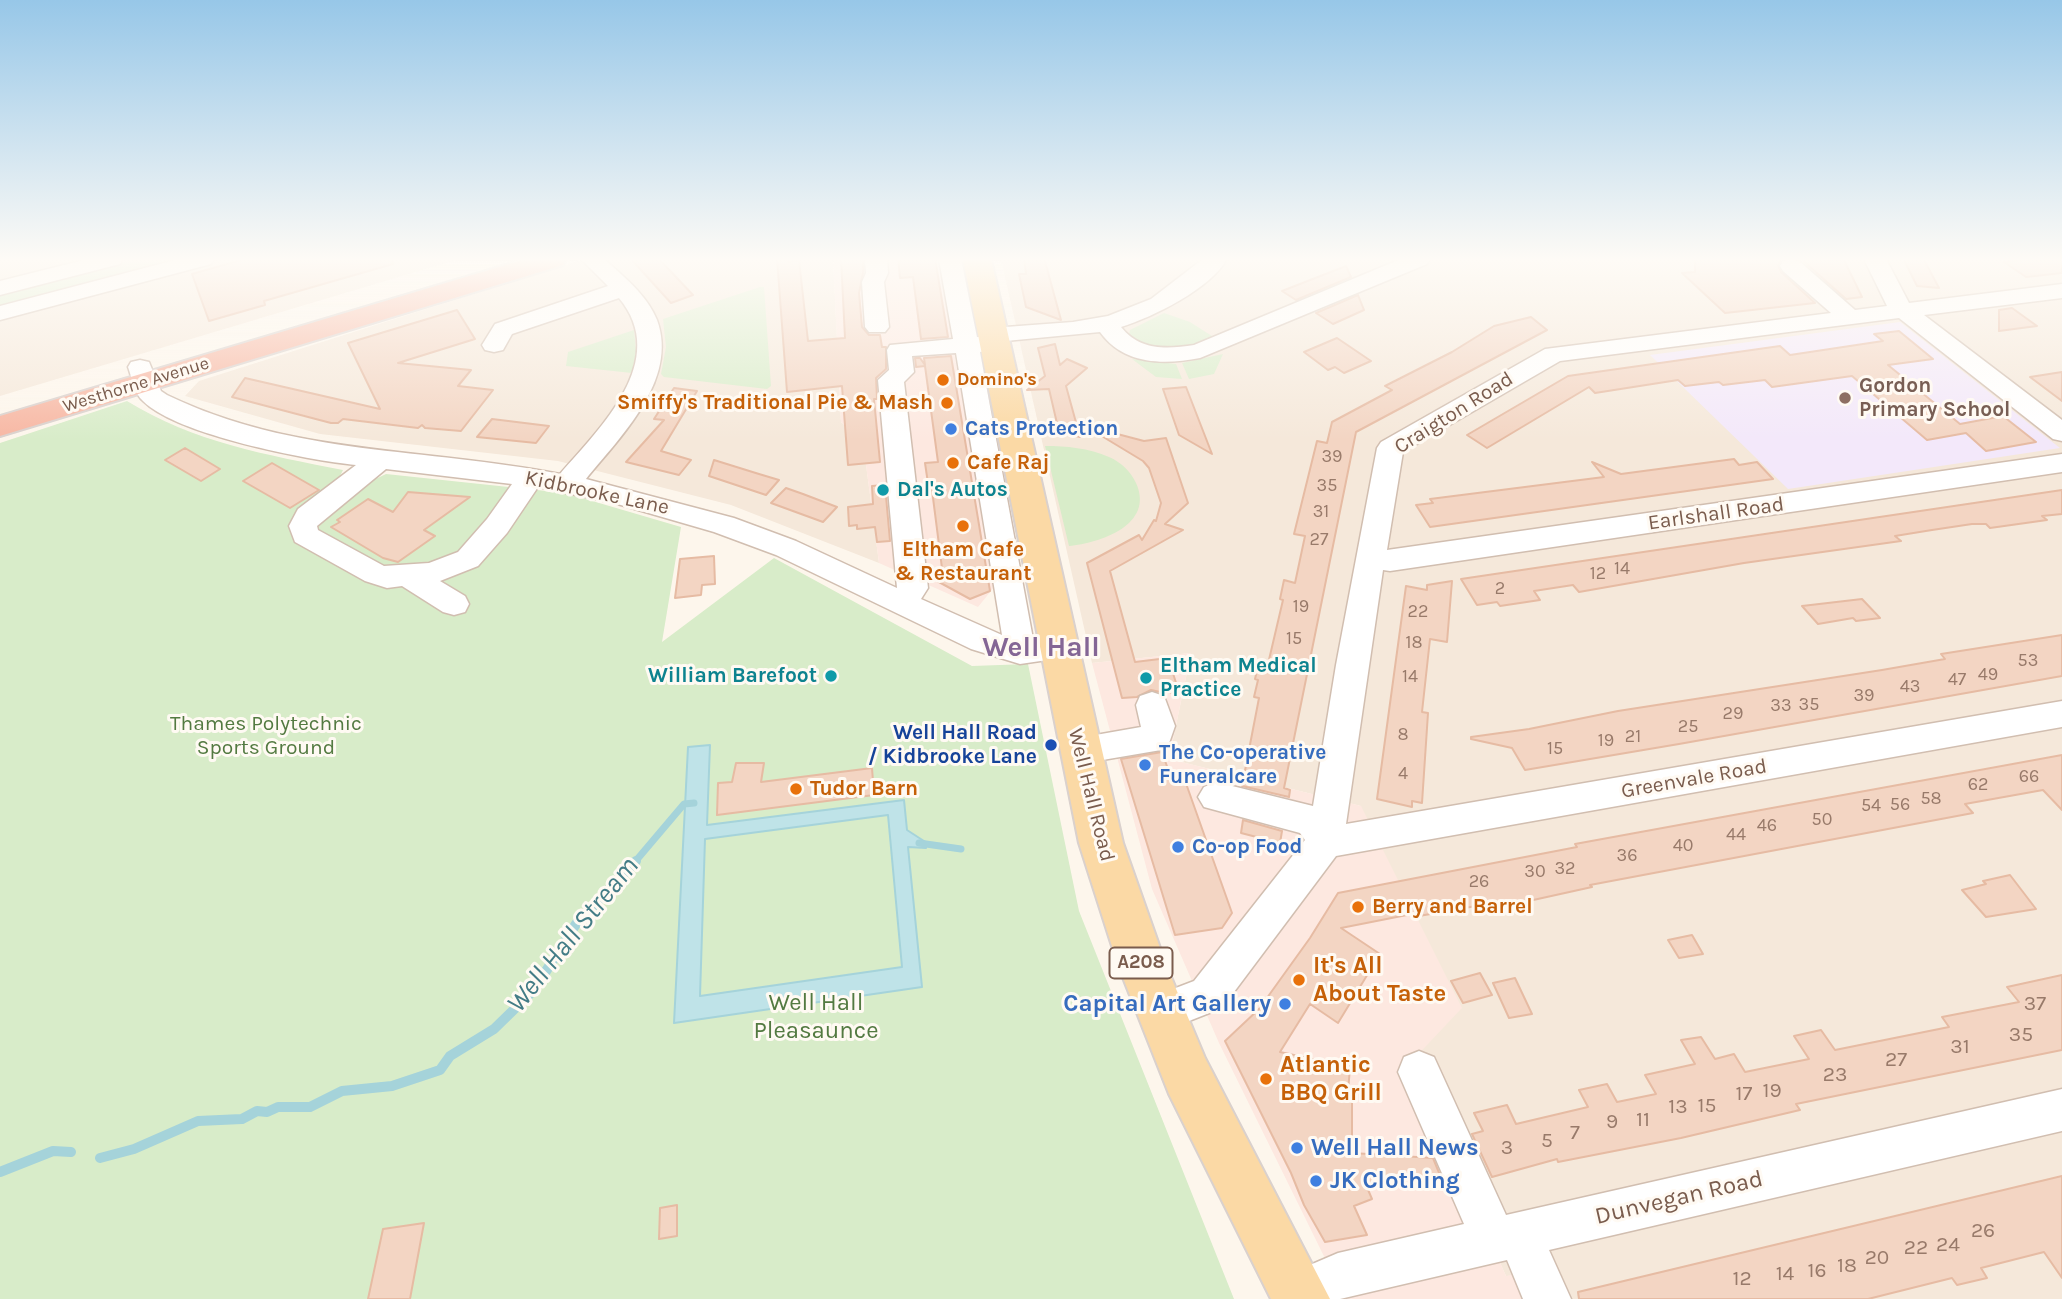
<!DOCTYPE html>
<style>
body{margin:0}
canvas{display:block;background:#fdf6ec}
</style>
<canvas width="2062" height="1299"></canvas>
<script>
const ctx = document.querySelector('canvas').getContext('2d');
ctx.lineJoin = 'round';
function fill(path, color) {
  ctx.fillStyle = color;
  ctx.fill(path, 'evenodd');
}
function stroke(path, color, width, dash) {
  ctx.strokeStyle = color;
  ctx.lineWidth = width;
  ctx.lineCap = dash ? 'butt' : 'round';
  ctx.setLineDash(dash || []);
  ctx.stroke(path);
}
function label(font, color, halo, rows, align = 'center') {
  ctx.font = font + ' Karla,sans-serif';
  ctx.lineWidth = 6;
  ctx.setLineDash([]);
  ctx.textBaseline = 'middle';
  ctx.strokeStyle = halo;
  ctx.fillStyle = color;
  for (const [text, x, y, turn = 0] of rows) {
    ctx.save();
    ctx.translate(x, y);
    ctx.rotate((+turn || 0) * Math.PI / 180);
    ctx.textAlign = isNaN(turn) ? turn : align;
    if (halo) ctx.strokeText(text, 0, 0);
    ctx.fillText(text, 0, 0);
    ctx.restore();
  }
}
fill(new Path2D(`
 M 0,259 L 459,259 L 0,396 Z
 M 584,259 L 833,259 L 841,422 L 863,442 L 879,563 L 731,505 L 558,461 L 320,434 L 185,396 L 199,381 Z
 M 1001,259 L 2062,259 L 2062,1299 L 1557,1299 L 1506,1276 L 1410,1062 L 1361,806 L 1169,759 L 1191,653 L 1092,663 Z`), '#f5e8da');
fill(new Path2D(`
 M 833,259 L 941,259 L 948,318 L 995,586 L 978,607 L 879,563 L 863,442 L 841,422 Z
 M 1191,653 L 1169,759 L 1361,806 L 1462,1008 L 1411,1062 L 1506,1276 L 1543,1267 L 1557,1299 L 1345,1299 L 1219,1043 L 1152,889 L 1092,663 Z`), '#fde8e0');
fill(new Path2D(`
 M 1900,322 L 2060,448 L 1788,489 L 1650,355 Z`), '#f3e8fa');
fill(new Path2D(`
 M 134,259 L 180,259 L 0,307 L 0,291 Z
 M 760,287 L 764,287 L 771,386 L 767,389 L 664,377 L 661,374 L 666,347 L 663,319 Z
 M 1164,313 L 1190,322 L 1215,338 C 1188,348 1152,359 1129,335 L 1130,330 Z
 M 634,330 L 636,351 L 632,373 L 566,366 L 568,352 Z
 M 1223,354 L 1214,374 L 1189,379 L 1182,363 Z
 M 1132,359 L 1176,364 L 1182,379 L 1156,377 Z
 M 127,401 C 193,442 267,455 343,470 L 338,480 L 363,485 L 386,474 L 565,493 L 681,527 L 662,642 L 774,558 L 972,666 L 1028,664 L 1079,911 L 1234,1299 L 0,1299 L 0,443 Z
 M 1045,446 C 1066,446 1089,448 1109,457 C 1121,462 1131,472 1136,483 C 1155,525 1100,543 1069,546 Z`), '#d8ecc9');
const water = new Path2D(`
 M 710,745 L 707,825 L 904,800 L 907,830 L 927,843 L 926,848 L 908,847 L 922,987 L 674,1023 L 688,747 ZM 888,815 L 902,967 L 700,996 L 705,839 Z`);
fill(water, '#bfe3e8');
stroke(water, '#a5d3da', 2);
stroke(new Path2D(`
 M 919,843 L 961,849
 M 634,863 L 684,804 L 694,803`), '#a5d3da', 7);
stroke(new Path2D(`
 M 100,1158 L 134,1149 L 198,1121 L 242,1119 L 257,1111 L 267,1112 L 278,1107 L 310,1107 L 342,1091 L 392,1086 L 440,1070 L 450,1056 L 494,1029 L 534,990 L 576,924 L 636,861
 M 0,1172 L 53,1151 L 71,1152`), '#a5d3da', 10);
const building = new Path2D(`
 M 248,258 L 392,258 L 393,264 L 264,301 L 265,305 L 209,321 L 192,274 Z
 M 630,258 L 658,258 L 693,295 L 671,303 Z
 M 777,258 L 785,258 L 789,262 L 799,260 L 808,341 L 845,338 L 841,258 L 863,258 L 863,273 L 859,293 L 862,327 L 869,335 L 880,335 L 882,347 L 886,347 L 886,369 L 876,378 L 877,399 L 874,399 L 880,462 L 848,465 L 842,386 L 787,392 Z
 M 898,258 L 935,258 L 948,337 L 921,339 L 913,277 L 900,278 Z
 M 1024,258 L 1043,258 L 1045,261 L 1061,320 L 1026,307 L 1019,274 L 1026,274 Z
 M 1695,258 L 1782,258 L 1778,265 L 1781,272 L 1815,303 L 1725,313 L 1682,273 L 1695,272 Z
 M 1800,258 L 1844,260 L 1862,297 L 1846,299 Z
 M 1903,258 L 1923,258 L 1939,288 L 1917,286 Z
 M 2037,258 L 2062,258 L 2062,273 L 2026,277 L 2004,262 Z
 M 1346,266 L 1351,277 L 1296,300 L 1282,291 Z
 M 1358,295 L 1364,310 L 1333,324 L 1316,313 Z
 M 2012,308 L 2037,326 L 1999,331 L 1999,310 Z
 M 457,310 L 475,339 L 398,363 L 471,370 L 458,386 L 493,390 L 461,431 L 425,428 L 422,425 L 418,428 L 343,419 L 338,423 L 331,423 L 232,397 L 245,378 L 380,409 L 348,343 Z
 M 1531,317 L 1547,330 L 1356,432 L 1284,788 L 1290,790 L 1289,797 L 1242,786 L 1259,698 L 1254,697 L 1258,680 L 1255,679 L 1259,662 L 1268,664 L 1283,600 L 1280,599 L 1284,580 L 1295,583 L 1305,536 L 1294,534 L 1317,441 L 1327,443 L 1332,422 L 1392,390 L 1385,386 L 1452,352 L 1494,326 Z
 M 1899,331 L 1933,359 L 1888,365 L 1960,424 L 2003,416 L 2036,442 L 1986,451 L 1966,433 L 1927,440 L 1852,376 L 1772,387 L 1765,380 L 1723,385 L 1719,382 L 1685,386 L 1678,380 L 1595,393 L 1589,387 L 1487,448 L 1467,435 L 1568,376 L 1780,346 L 1790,355 L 1883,341 L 1874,334 Z
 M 1337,338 L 1371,361 L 1344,373 L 1335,367 L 1328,370 L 1304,352 Z
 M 1055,344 L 1060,365 L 1067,359 L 1087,368 L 1066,386 L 1080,437 L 1059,432 L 1049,389 L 1027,390 L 1045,376 L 1038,348 Z
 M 951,356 L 990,591 L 970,599 L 937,581 L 943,576 L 932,490 L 929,490 L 925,463 L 938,462 L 925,366 L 916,367 L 915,358 L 920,358 L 925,365 L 924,358 Z
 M 2062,372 L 2062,401 L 2030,377 Z
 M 1186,387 L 1212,454 L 1179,435 L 1163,389 Z
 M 674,388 L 697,391 L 661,451 L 691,460 L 679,475 L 626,462 L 664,420 L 654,419 Z
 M 492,419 L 549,426 L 536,443 L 477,437 Z
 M 1102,430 L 1144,441 L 1166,438 L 1188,503 L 1165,524 L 1183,530 L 1110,571 L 1135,662 L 1168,658 L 1179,692 L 1165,693 L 1151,690 L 1137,697 L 1122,698 L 1087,563 L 1139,535 L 1142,540 L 1154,520 L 1156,521 L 1161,503 L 1149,468 L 1143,461 L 1100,435 Z
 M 185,448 L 220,469 L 201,481 L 165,460 Z
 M 1734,459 L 1739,465 L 1757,462 L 1773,479 L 1430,527 L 1416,505 L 1433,503 L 1430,499 L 1604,477 L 1592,462 L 1621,474 Z
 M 714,460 L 759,474 L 779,480 L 766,495 L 709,476 Z
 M 272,463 L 319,490 L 290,508 L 243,481 Z
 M 885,485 L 890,541 L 877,542 L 875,527 L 857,529 L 857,525 L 849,526 L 848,507 L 873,504 L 872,486 Z
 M 786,488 L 803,494 L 837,507 L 823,522 L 771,503 Z
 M 2062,490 L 2062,514 L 2042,516 L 2047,520 L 1990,528 L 1986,524 L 1972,524 L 1932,530 L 1895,536 L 1901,541 L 1744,563 L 1579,592 L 1573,585 L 1534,591 L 1540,600 L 1500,606 L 1497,602 L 1477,605 L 1461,579 Z
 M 408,492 L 470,497 L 424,530 L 435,536 L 398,562 L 383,558 L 331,527 L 340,522 L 337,520 L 368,499 L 393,512 Z
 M 714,556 L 715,584 L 702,585 L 701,595 L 675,598 L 680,559 Z
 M 1452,581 L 1447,642 L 1430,639 L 1422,712 L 1428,713 L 1422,803 L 1412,801 L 1412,807 L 1377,799 L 1406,586 L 1427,590 L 1427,585 Z
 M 1862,599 L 1880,618 L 1856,621 L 1853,618 L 1818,624 L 1802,606 Z
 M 2062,635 L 2062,676 L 1679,744 L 1525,770 L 1512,748 L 1471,739 L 1471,737 L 1529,729 L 1618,711 L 1882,670 L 1945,659 L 1941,654 Z
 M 1162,752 L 1170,775 L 1183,775 L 1232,913 L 1222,928 L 1175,935 L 1121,759 Z
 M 2062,755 L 2062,810 L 2043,790 L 1965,804 L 1973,813 L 1590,885 L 1592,887 L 1479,912 L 1476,906 L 1419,916 L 1417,913 L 1341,928 L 1380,954 L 1338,1023 L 1310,1004 L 1280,1052 L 1350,1067 L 1348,1092 L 1352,1093 L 1352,1153 L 1433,1158 L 1444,1185 L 1366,1185 L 1372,1199 L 1354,1206 L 1367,1235 L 1325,1242 L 1304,1205 L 1291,1173 L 1225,1041 L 1259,1009 L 1310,938 L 1338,893 L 1577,847 L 1575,844 Z
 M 736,763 L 764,763 L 761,782 L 872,768 L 874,795 L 717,815 L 718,783 L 732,782 Z
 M 1243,820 L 1282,831 L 1280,843 L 1241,833 Z
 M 2010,875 L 2036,909 L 1986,917 L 1962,890 L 1986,884 L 1983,881 Z
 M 1692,935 L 1703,954 L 1679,958 L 1668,940 Z
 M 1480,973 L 1492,995 L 1463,1003 L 1451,981 Z
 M 2062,975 L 2062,1050 L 1796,1104 L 1800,1110 L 1681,1138 L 1558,1162 L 1557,1159 L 1492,1177 L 1472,1134 L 1483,1131 L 1474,1113 L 1507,1105 L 1516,1124 L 1588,1107 L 1579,1090 L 1607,1084 L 1617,1102 L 1656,1094 L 1645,1075 L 1695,1064 L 1681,1040 L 1701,1037 L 1715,1059 L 1734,1054 L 1745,1072 L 1809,1059 L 1794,1036 L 1821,1030 L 1835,1050 L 1949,1027 L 1942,1017 L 2019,1002 L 2007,987 Z
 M 1515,978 L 1532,1014 L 1509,1018 L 1493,983 Z
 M 2062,1176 L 2062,1278 L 2044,1252 L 1981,1268 L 1987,1278 L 1957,1285 L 1952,1278 L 1868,1299 L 1579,1299 L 1578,1292 Z
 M 677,1205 L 677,1236 L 659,1239 L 660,1208 Z
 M 424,1223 L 410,1299 L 368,1299 L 383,1229 Z`);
fill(building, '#f3d5c3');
stroke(building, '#e6bba3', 2);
const minor = new Path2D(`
 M 88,259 L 123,259 L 120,264 L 0,295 L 0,281 Z
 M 179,259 L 214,259 L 211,264 L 0,320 L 0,306 Z
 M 581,259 L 604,259 C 623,276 647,295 657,320 C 679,380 620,437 586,479 L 734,518 L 796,541 L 897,588 L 878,380 L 889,370 L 887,350 L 890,345 L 953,339 L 939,259 L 961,259 L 977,337 L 981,337 L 984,330 L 992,328 L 1073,322 L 1108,316 L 1151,299 L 1203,259 L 1227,259 C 1210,289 1153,317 1121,327 C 1140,351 1167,349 1194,345 L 1401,259 L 1430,259 L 1427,264 L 1200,358 C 1163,365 1124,365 1100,332 L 995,342 L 993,349 L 980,352 L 1033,639 L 1057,637 L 1068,641 L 1073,649 L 1068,657 L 1020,664 L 971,649 L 776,555 L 714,532 L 614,503 L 538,487 L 507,533 L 478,566 L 440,581 L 465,596 L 469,604 L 465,612 L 454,615 L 443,612 L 402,586 L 387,588 L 365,581 L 295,542 L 289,526 L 298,509 L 356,465 C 307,460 177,435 143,401 C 134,393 132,378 128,367 L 131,362 L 140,360 L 149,362 L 161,391 L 167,395 C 296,457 424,447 560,474 C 600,428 671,360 619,298 L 512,334 L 503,350 L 494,352 L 485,350 L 482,345 L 495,324 L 608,286 ZM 956,353 L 1002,635 L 921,599 L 928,588 L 904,382 L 914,372 L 912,356 ZM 386,469 L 512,484 L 487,519 L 458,552 L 429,563 L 384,566 L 318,530 L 317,526 Z
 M 865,259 L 887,259 L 888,273 L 884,282 L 889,327 L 885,332 L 869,332 L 865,327 L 862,282 L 866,273 Z
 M 1791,259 L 1799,261 L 1855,310 L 1887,306 L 1864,259 L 1886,259 L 1909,303 L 2062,284 L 2062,298 L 1924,315 L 2062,420 L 2062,441 L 2053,439 L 1899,318 L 1560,361 L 1403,452 L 1387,550 L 2062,454 L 2062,472 L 1390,571 L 1383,570 L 1346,824 L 2062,701 L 2062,727 L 1336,856 L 1222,1008 L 1161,1032 L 1147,1027 L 1141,1013 L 1147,999 L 1194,981 L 1305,840 L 1300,833 L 1204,807 L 1198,797 L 1204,787 L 1216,782 L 1313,806 L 1336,665 L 1377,448 L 1381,442 L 1545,349 L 1831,313 L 1783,271 L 1780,266 L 1783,261 Z
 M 1152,692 L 1164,696 L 1175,726 L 1167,749 L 1079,764 L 1067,760 L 1062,750 L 1067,740 L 1141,727 L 1136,705 L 1140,696 Z
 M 1419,1051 L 1434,1057 L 1506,1215 L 2062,1089 L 2062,1131 L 1549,1250 L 1571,1299 L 1523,1299 L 1507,1260 L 1340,1299 L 1278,1299 L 1276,1294 L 1282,1277 L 1338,1253 L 1464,1224 L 1398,1072 L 1404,1057 Z`);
const major = new Path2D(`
 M 963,259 L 991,259 L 1123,843 L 1166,965 L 1205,1058 L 1330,1299 L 1271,1299 L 1169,1094 L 1118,965 L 1079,843 Z`);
const highway = new Path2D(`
 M 526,259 L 567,259 L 563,265 L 0,436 L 0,416 Z`);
stroke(minor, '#d1beb0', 3);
stroke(major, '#dad1cd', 4);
stroke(highway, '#dad1cd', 4);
fill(minor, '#fff');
fill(major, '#fbd9a5');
fill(highway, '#f7b7a3');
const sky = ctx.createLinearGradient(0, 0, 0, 440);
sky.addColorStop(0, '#97c7e8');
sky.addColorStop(0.59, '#fefbf6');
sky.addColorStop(1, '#fefbf600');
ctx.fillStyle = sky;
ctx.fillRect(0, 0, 2062, 440);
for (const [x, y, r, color] of [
 [943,380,7,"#e8710a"],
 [1845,398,7,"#8d6e63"],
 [947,403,7,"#e8710a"],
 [951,429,7,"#3f7fe0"],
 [953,463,7,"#e8710a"],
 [883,490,7,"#0f9aa8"],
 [963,526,7,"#e8710a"],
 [831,676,7,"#0f9aa8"],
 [1146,678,7,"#0f9aa8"],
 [1051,745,7,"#1a4fb4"],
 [1145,765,7,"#3f7fe0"],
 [796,789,7,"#e8710a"],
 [1178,847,7,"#3f7fe0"],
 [1358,907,7,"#e8710a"],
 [1299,980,7,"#e8710a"],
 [1285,1004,7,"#3f7fe0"],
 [1266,1079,7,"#e8710a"],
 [1297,1148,7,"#3f7fe0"],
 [1316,1181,7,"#3f7fe0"]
]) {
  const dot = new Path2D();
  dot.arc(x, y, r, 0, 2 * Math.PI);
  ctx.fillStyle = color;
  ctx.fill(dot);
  stroke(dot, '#fffaf3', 2.5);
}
label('bold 18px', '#c56008', '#fffaf3', [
 ["Domino's",957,380]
], 'left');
label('18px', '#7a5c4d', '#fffaf3', [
 ["Westhorne Avenue",136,385,-17]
]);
label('18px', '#987a6a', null, [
 ["39",1332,457],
 ["35",1327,486],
 ["31",1321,512],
 ["27",1319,540],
 ["14",1622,569],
 ["12",1598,574],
 ["2",1500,589],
 ["19",1301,607],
 ["22",1418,612],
 ["15",1294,639],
 ["18",1414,643],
 ["53",2028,661],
 ["49",1988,675],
 ["14",1410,677],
 ["47",1957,680],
 ["43",1910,687],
 ["39",1864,696],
 ["35",1809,705],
 ["33",1781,706],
 ["29",1733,714],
 ["25",1688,727],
 ["8",1403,735],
 ["21",1633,737],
 ["19",1606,741],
 ["15",1555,749],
 ["4",1403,774],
 ["66",2029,777],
 ["62",1978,785],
 ["58",1931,799],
 ["56",1900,805],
 ["54",1871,806],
 ["50",1822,820],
 ["46",1767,826],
 ["44",1736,835],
 ["40",1683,846],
 ["36",1627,856],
 ["32",1565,869],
 ["30",1535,872],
 ["26",1479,882]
]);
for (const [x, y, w] of [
 [1141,963,63]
]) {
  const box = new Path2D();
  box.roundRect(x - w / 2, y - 15.5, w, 31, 5);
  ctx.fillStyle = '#fffaf3';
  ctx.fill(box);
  stroke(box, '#7a5c4d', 2);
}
label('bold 19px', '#7a5c4d', null, [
 ["A208",1141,963]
]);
label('bold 21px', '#785e54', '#fffaf3', [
 ["Gordon",1859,386],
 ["Primary School",1859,410]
], 'left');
label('bold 21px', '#c56008', '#fffaf3', [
 ["Smiffy's Traditional Pie & Mash",933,403,"right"],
 ["Cafe Raj",967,463],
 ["Eltham Cafe",963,550,"center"],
 ["& Restaurant",963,574,"center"],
 ["Tudor Barn",810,789],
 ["Berry and Barrel",1372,907]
], 'left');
label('21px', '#7a5c4d', '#fffaf3', [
 ["Craigton Road",1454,413,-32],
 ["Kidbrooke Lane",597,493,12],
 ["Earlshall Road",1716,514,-8],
 ["Greenvale Road",1694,779,-10],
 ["Well Hall Road",1091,795,76]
]);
label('bold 21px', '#366cbe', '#fffaf3', [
 ["Cats Protection",965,429],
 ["The Co-operative",1159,753],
 ["Funeralcare",1159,777],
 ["Co-op Food",1192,847]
], 'left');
label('bold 21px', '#0d838f', '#fffaf3', [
 ["Dal's Autos",897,490],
 ["Eltham Medical",1160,666],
 ["Practice",1160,690],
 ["William Barefoot",817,676,"right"]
], 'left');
label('21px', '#537a41', '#fffaf3', [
 ["Thames Polytechnic",266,724],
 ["Sports Ground",266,748]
]);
label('bold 21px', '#164399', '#fffaf3', [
 ["Well Hall Road",1037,733],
 ["/ Kidbrooke Lane",1037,757]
], 'right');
label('21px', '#987a6a', null, [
 ["37",2035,1004],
 ["35",2021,1035],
 ["31",1960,1047],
 ["27",1896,1060],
 ["23",1835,1075],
 ["19",1772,1091],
 ["17",1744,1094],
 ["15",1707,1106],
 ["13",1678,1107],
 ["11",1643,1120],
 ["9",1612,1122],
 ["7",1575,1133],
 ["5",1547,1141],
 ["3",1507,1148],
 ["26",1983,1231],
 ["24",1948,1245],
 ["22",1916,1248],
 ["20",1877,1258],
 ["18",1847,1266],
 ["16",1817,1271],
 ["14",1785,1274],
 ["12",1742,1279]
]);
label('bold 24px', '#c56008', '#fffaf3', [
 ["It's All",1313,966],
 ["About Taste",1313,994],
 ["Atlantic",1280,1065],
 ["BBQ Grill",1280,1093]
], 'left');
label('24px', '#537a41', '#fffaf3', [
 ["Well Hall",816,1003],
 ["Pleasaunce",816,1031]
]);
label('bold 24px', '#366cbe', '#fffaf3', [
 ["Capital Art Gallery",1271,1004,"right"],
 ["Well Hall News",1311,1148],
 ["JK Clothing",1330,1181]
], 'left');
label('24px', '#7a5c4d', '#fffaf3', [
 ["Dunvegan Road",1679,1198,-13]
]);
label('bold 28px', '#846695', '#fffaf3', [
 ["Well Hall",1041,648]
]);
label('italic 28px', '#437c86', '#fffaf3', [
 ["Well Hall Stream",573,935,-51]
]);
</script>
